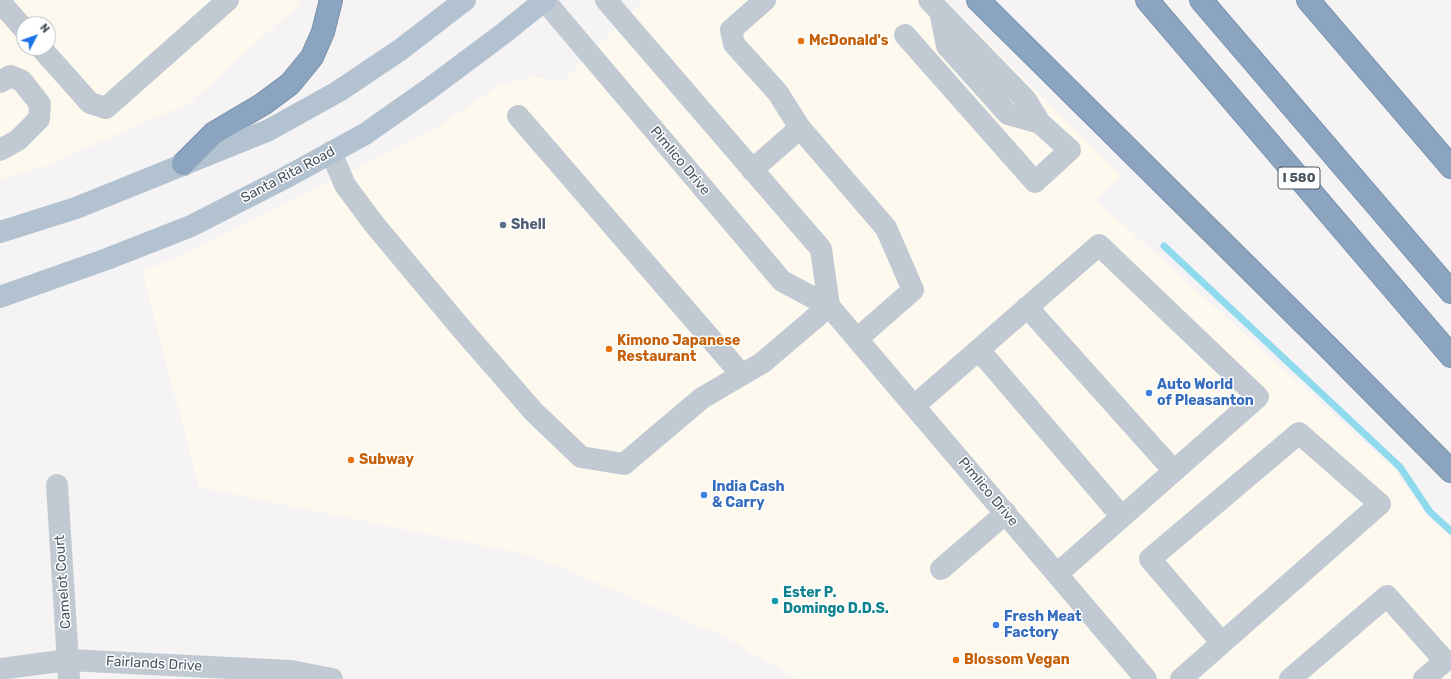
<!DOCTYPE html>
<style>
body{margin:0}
#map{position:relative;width:1451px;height:679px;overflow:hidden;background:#f5f3f3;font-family:Rubik,sans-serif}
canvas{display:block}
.north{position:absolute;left:16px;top:16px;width:40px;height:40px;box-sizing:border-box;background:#fff;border:1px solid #b7bbc0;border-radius:50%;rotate:49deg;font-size:11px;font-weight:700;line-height:16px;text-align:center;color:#4a5661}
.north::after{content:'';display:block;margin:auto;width:14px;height:18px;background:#1a73e8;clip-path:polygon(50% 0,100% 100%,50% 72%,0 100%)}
</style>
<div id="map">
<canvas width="1451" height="679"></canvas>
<div class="north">N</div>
</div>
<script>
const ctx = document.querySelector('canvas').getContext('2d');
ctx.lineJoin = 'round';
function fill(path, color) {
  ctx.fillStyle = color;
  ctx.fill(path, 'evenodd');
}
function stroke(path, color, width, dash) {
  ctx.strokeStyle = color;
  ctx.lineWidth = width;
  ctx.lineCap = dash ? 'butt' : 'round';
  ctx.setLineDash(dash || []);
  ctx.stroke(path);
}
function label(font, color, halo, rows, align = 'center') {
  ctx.font = font + ' Rubik,sans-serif';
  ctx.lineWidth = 3;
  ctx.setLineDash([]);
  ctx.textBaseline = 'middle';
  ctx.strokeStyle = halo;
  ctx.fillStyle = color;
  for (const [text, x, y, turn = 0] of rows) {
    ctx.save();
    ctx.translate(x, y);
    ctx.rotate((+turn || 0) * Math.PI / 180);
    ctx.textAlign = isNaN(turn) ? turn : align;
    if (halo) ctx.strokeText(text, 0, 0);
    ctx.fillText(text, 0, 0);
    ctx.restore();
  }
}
fill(new Path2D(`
 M 0,0 L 299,0 L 299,4 L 188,104 L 135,126 L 47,166 L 0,179 ZM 24,24 L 48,24 L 48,48 L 24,48 Z
 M 644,0 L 945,0 L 1122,176 L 1096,200 L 1395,470 L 1425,512 L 1451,538 L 1451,679 L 797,679 L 723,636 L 533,556 L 199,487 L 142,272 L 192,250 L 430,132 L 499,85 L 532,77 L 563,81 Z`), '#fdf9ef');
stroke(new Path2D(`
 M 1164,246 L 1400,467 L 1430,512 L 1451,531`), '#90daee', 7);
const highway = new Path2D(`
 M 978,0 L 1327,346 L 1451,471
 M 1147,0 L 1451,356
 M 1201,0 L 1451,292
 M 1308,0 L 1451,167
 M 183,164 L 214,133 L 263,104 L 290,84 L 312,57 L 323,32 L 331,0`);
stroke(highway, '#7690ad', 24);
stroke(new Path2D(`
 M 544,0 L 782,281 L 829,306 L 1146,679
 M 606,0 L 821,249 L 829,306
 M 765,0 L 731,30 L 734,44 L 778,93 L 800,128 L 886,228 L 913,290 L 857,339
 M 0,2 L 24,29
 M 940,11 L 947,46 L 1008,114 L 1040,123
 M 905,35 L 1035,182 L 1070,150 L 1040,123 L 1026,100 L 929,0
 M 41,48 L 90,103 L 106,108 L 228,0
 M 0,82 L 10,76 L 22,81 L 40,104 L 39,119 L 18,140 L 0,150
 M 518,116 L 742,375
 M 331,152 L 345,185 L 374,224 L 460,327 L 534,412 L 581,457 L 624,464 L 702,398 L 762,363 L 829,306
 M 752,170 L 800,128
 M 1027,307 L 1174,471
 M 979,350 L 1122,517
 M 914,406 L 1099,245 L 1258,397 L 1057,574
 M 57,485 L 69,679
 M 941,569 L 1006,513
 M 0,669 L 68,660 L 291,671 L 332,679
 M 1181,679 L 1380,504 L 1299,433 L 1150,559 L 1222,643
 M 1290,679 L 1387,596 L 1445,661 L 1424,679`), '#c1cad2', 22);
stroke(new Path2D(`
 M 0,232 L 76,208 L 269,130 L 339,91 L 400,50 L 465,0
 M 0,297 L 107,259 L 191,226 L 283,179 L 365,134 L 429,89 L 504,33 L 545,0`), '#b3c2d1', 22);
stroke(highway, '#8ba5c1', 22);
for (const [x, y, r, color] of [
 [801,41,4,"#e8710a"],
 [503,225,4,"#5c6f8a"],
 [609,349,4,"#e8710a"],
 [1149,393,4,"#3f7fe0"],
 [351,460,4,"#e8710a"],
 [704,495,4,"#3f7fe0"],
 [775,601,4,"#0f9aa8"],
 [996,625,4,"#3f7fe0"],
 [956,660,4,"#e8710a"]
]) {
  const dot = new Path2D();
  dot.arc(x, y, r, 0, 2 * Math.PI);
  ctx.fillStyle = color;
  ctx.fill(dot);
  stroke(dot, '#fff', 1.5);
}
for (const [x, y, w] of [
 [1299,178,42]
]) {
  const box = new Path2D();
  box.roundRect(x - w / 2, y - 11, w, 22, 3);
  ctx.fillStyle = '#fff';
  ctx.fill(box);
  stroke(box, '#4a5661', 1);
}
label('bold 13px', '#4a5661', null, [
 ["I 580",1299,178]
]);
label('bold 14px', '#c56008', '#fff', [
 ["McDonald's",809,41],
 ["Kimono Japanese",617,341],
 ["Restaurant",617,357],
 ["Subway",359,460],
 ["Blossom Vegan",964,660]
], 'left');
label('14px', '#4a5661', '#fff', [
 ["Pimlico Drive",680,161,50],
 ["Santa Rita Road",288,175,-28],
 ["Pimlico Drive",988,492,50],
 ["Camelot Court",63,582,-94],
 ["Fairlands Drive",154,664,3]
]);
label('bold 14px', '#4e5e75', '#fff', [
 ["Shell",511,225]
], 'left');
label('bold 14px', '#366cbe', '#fff', [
 ["Auto World",1157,385],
 ["of Pleasanton",1157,401],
 ["India Cash",712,487],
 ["& Carry",712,503],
 ["Fresh Meat",1004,617],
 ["Factory",1004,633]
], 'left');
label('bold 14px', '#0d838f', '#fff', [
 ["Ester P.",783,593],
 ["Domingo D.D.S.",783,609]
], 'left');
</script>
